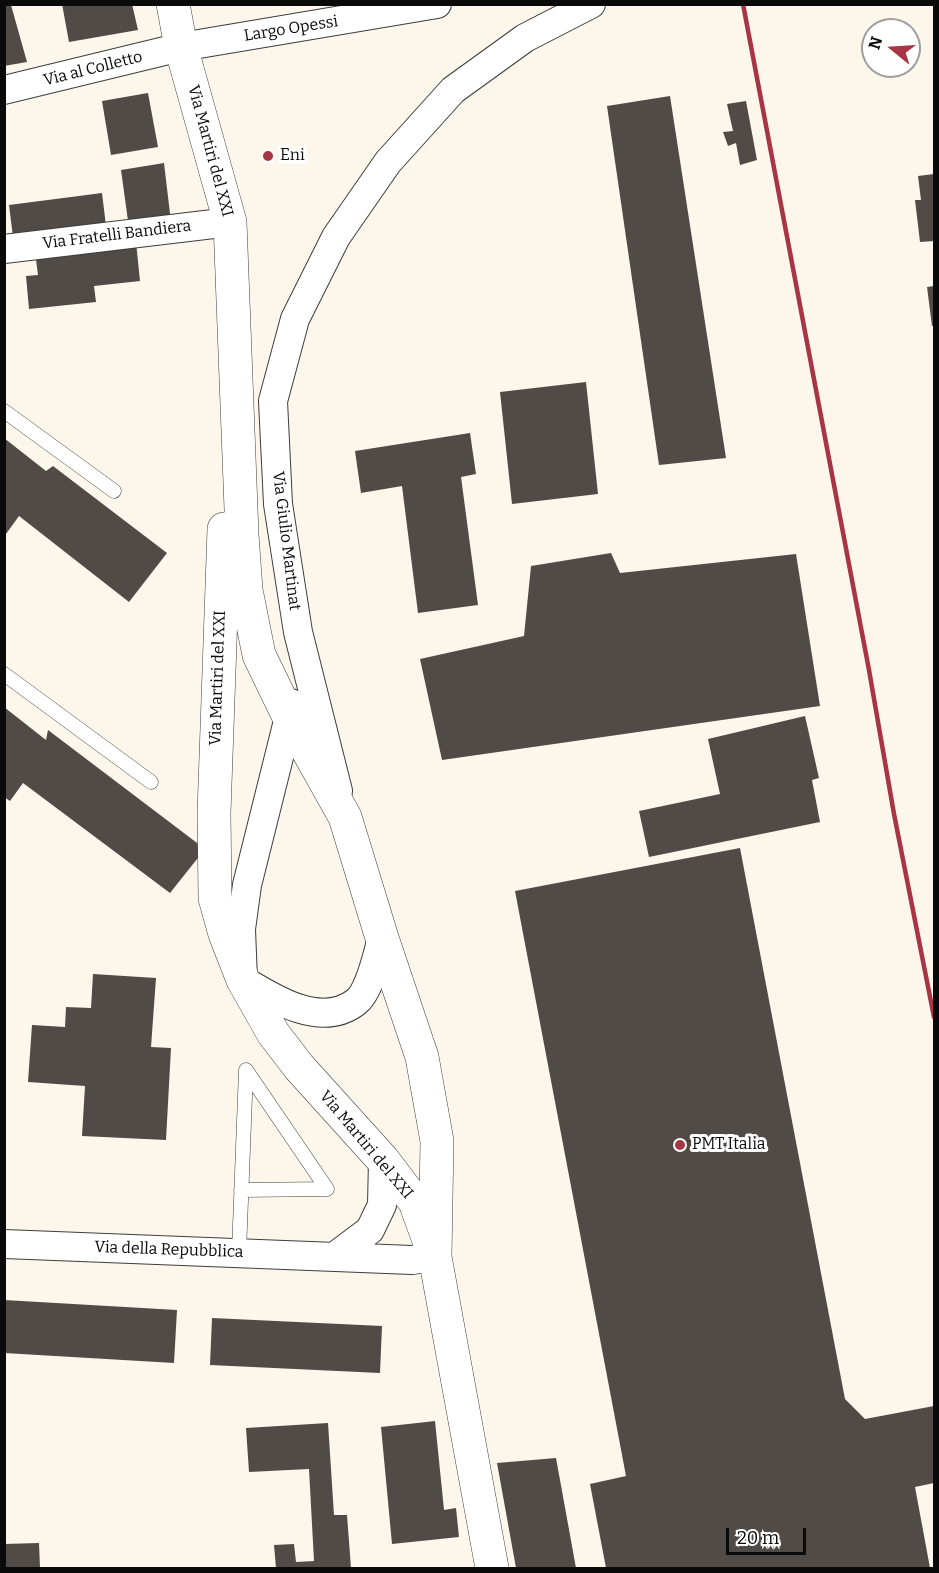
<!DOCTYPE html>
<style>
body{margin:0}
#map{position:relative;width:939px;height:1573px;overflow:hidden;background:#fcf7ea;font-family:Bitter,serif}
canvas{display:block}
.frame{position:absolute;inset:0;border:6px solid #0a0a0a;pointer-events:none}
.north{position:absolute;left:861px;top:18px;width:60px;height:60px;box-sizing:border-box;background:#fff;border:2px solid #9d9d9d;border-radius:50%;rotate:288deg;font-size:16px;font-weight:700;line-height:24px;text-align:center;color:#0a0a0a}
.north::after{content:'';display:block;margin:auto;width:21px;height:27px;background:#a83545;clip-path:polygon(50% 0,100% 100%,50% 72%,0 100%)}
.scale{position:absolute;left:726px;top:1528px;width:80px;height:27px;box-sizing:border-box;border:3px solid #0a0a0a;border-top:0;padding-left:8px;font-size:18px;line-height:21px;white-space:nowrap;color:#0a0a0a;-webkit-text-stroke:4px #fff;paint-order:stroke}
</style>
<div id="map">
<canvas width="939" height="1573"></canvas>
<div class="frame"></div>
<div class="north">N</div>
<div class="scale">20 m</div>
</div>
<script>
const ctx = document.querySelector('canvas').getContext('2d');
ctx.lineJoin = 'round';
function fill(path, color) {
  ctx.fillStyle = color;
  ctx.fill(path, 'evenodd');
}
function stroke(path, color, width, dash) {
  ctx.strokeStyle = color;
  ctx.lineWidth = width;
  ctx.lineCap = dash ? 'butt' : 'round';
  ctx.setLineDash(dash || []);
  ctx.stroke(path);
}
function label(font, color, halo, rows, align = 'center') {
  ctx.font = font + ' Bitter,serif';
  ctx.lineWidth = 6;
  ctx.setLineDash([]);
  ctx.textBaseline = 'middle';
  ctx.strokeStyle = halo;
  ctx.fillStyle = color;
  for (const [text, x, y, turn = 0] of rows) {
    ctx.save();
    ctx.translate(x, y);
    ctx.rotate((+turn || 0) * Math.PI / 180);
    ctx.textAlign = isNaN(turn) ? turn : align;
    if (halo) ctx.strokeText(text, 0, 0);
    ctx.fillText(text, 0, 0);
    ctx.restore();
  }
}
fill(new Path2D(`
 M 62,4 L 132,4 L 138,30 L 69,42 Z
 M 4,5 L 11,5 L 27,62 L 4,66 Z
 M 148,93 L 158,147 L 111,155 L 102,101 Z
 M 670,96 L 726,458 L 659,465 L 607,106 Z
 M 746,101 L 757,160 L 740,165 L 736,143 L 728,146 L 723,132 L 733,131 L 727,104 Z
 M 164,163 L 171,222 L 129,228 L 121,170 Z
 M 934,174 L 934,241 L 920,242 L 915,200 L 921,200 L 918,176 Z
 M 102,193 L 106,226 L 13,237 L 9,205 Z
 M 136,242 L 140,281 L 94,286 L 96,302 L 29,309 L 26,276 L 38,275 L 35,252 Z
 M 934,286 L 934,326 L 932,326 L 927,287 Z
 M 586,382 L 598,494 L 512,504 L 500,392 Z
 M 470,433 L 476,474 L 461,477 L 478,605 L 418,613 L 402,486 L 361,493 L 355,451 Z
 M 4,438 L 46,471 L 53,466 L 167,553 L 129,602 L 19,516 L 6,534 L 4,532 Z
 M 611,553 L 620,573 L 796,554 L 820,706 L 442,760 L 420,659 L 524,636 L 531,566 Z
 M 4,707 L 46,740 L 48,730 L 205,849 L 170,893 L 23,783 L 10,801 L 4,797 Z
 M 805,716 L 819,778 L 812,780 L 820,822 L 649,857 L 639,811 L 720,794 L 708,739 Z
 M 740,848 L 845,1399 L 865,1419 L 934,1406 L 934,1483 L 915,1487 L 930,1568 L 606,1568 L 590,1484 L 626,1476 L 515,891 Z
 M 93,974 L 156,978 L 151,1047 L 171,1048 L 166,1140 L 82,1136 L 85,1086 L 28,1082 L 32,1025 L 65,1027 L 66,1007 L 91,1008 Z
 M 4,1300 L 177,1310 L 174,1363 L 4,1353 Z
 M 212,1318 L 382,1326 L 380,1373 L 210,1365 Z
 M 435,1421 L 444,1510 L 456,1508 L 459,1537 L 392,1544 L 381,1427 Z
 M 328,1423 L 334,1515 L 347,1515 L 351,1568 L 276,1568 L 274,1545 L 294,1544 L 296,1562 L 314,1561 L 309,1469 L 249,1472 L 246,1428 Z
 M 556,1458 L 576,1568 L 516,1568 L 497,1463 Z
 M 39,1543 L 40,1568 L 4,1568 L 4,1544 Z`), '#514b48');
const service = new Path2D(`
 M 4,411 L 114,491
 M 4,674 L 151,782
 M 239,1252 L 246,1070 L 327,1189 L 241,1190`);
const minor = new Path2D(`
 M 4,90 L 181,47 L 437,4
 M 4,249 L 230,222
 M 291,703 L 289,717 L 247,885 L 241,929 L 243,980 C 274,999 321,1029 356,1002 C 370,991 377,956 382,938
 M 338,791 L 298,632 L 278,504 L 273,401 L 295,319 L 336,237 L 388,162 L 453,90 L 525,38 L 591,4
 M 4,1244 L 412,1260 L 435,1257
 M 334,1257 L 370,1230 L 382,1205 L 383,1160`);
const tertiary = new Path2D(`
 M 173,4 L 181,47 L 230,222 L 242,535 L 246,590 L 259,655 L 289,717 L 345,817 L 382,938 L 422,1057 L 437,1141 L 435,1257
 M 224,529 L 214,813 L 215,898 L 225,934 L 243,980 L 273,1033 L 299,1067 L 383,1160 L 415,1202 L 435,1257 L 492,1568`);
stroke(service, '#3d3d3d', 15);
stroke(minor, '#3d3d3d', 30);
stroke(tertiary, '#3d3d3d', 34);
stroke(service, '#fff', 14);
stroke(minor, '#fff', 28);
stroke(tertiary, '#fff', 33);
stroke(new Path2D(`
 M 743,4 L 869,670 L 894,814 L 934,1017`), '#a83545', 4.5);
for (const [x, y, r, color] of [
 [268,156,6,"#a83545"],
 [680,1145,6,"#a83545"]
]) {
  const dot = new Path2D();
  dot.arc(x, y, r, 0, 2 * Math.PI);
  ctx.fillStyle = color;
  ctx.fill(dot);
  stroke(dot, '#fff', 2);
}
label('16px', '#0a0a0a', '#fff', [
 ["Largo Opessi",291,29,-9],
 ["Via al Colletto",93,69,-14],
 ["Via Martiri del XXI",210,151,75],
 ["Via Fratelli Bandiera",117,235,-7],
 ["Via Giulio Martinat",286,541,83],
 ["Via Martiri del XXI",218,678,-88],
 ["Via Martiri del XXI",366,1145,50],
 ["Via della Repubblica",169,1250,2]
]);
label('16px', '#0a0a0a', '#fff', [
 ["Eni",280,156],
 ["PMT Italia",692,1145]
], 'left');
</script>
